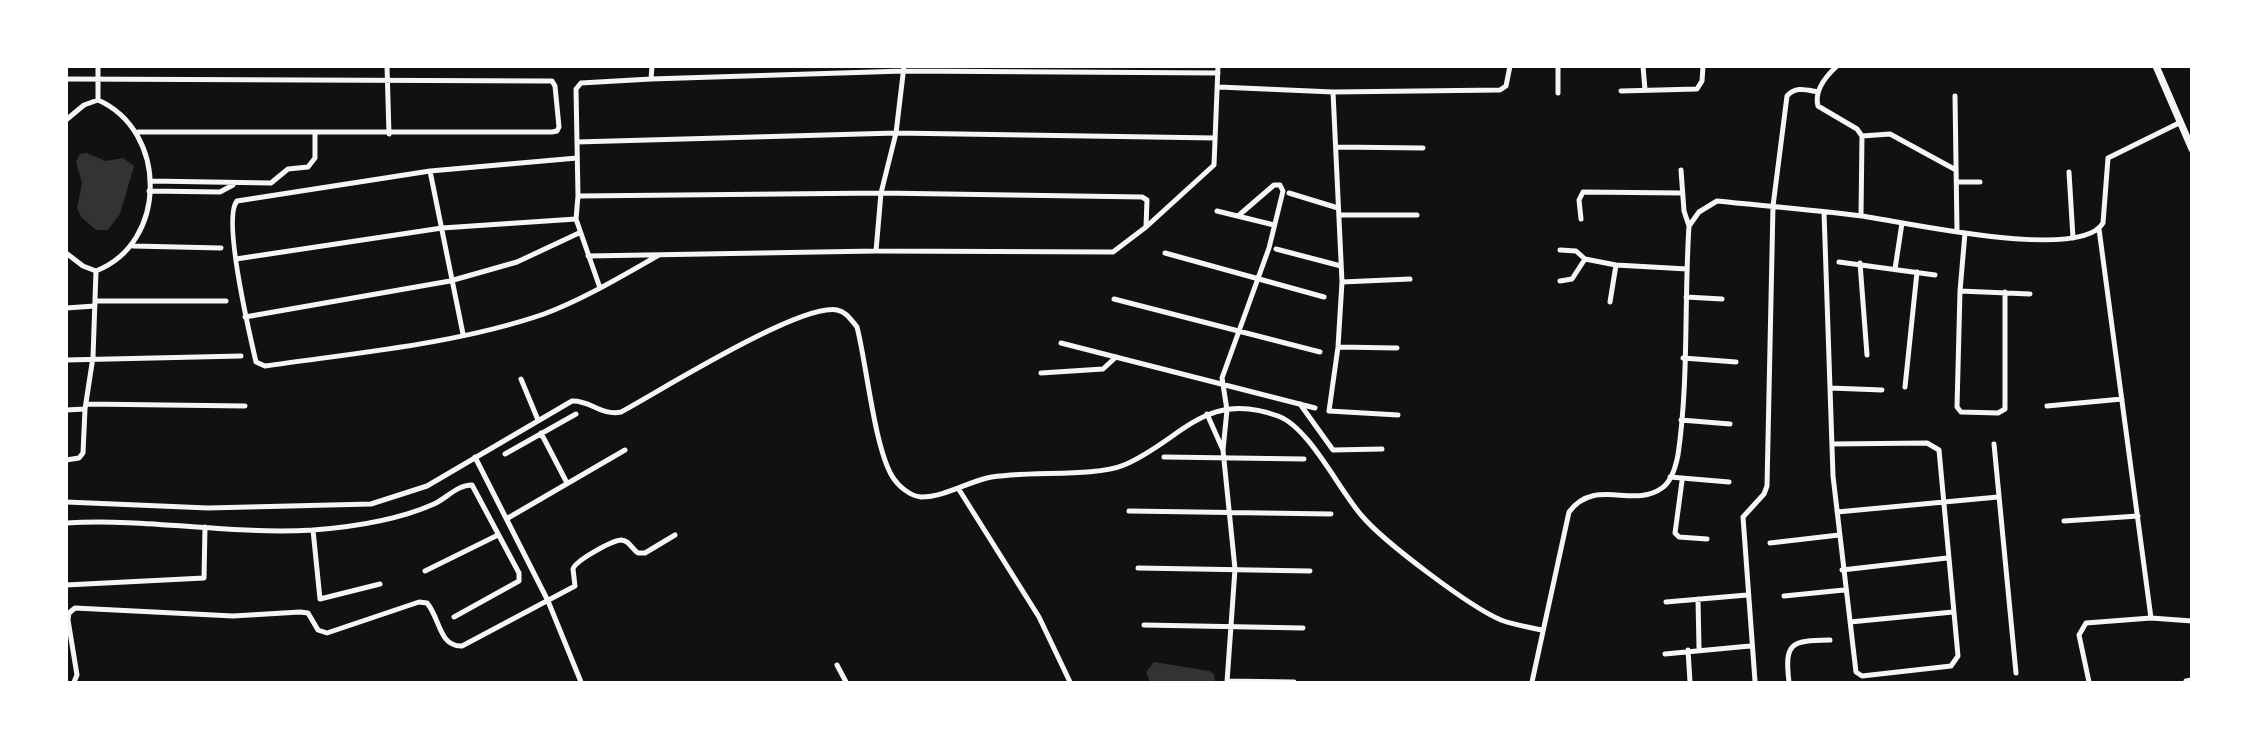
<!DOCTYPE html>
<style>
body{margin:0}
#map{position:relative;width:2258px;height:749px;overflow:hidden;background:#111;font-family:"Fira Sans Condensed",sans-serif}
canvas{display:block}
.frame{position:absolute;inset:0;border:68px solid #fff;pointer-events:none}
</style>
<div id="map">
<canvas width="2258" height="749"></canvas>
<div class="frame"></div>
</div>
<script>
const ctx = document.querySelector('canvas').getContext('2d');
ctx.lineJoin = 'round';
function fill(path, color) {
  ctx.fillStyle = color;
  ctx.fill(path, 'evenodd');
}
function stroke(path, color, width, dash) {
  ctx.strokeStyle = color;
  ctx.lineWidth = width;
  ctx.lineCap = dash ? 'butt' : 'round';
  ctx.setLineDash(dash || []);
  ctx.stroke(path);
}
fill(new Path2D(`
 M 86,153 L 106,161 L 123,158 L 134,166 L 120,214 L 108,230 L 96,230 L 81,217 L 77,208 L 82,183 L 76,162 L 80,154 Z
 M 1154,662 L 1209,671 L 1214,674 L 1215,682 L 1150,682 L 1146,672 Z`), '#333');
stroke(new Path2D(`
 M 387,66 L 389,134
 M 1558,66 L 1558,93
 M 1643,66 L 1645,90
 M 1837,66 C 1826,76 1814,91 1818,106 L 1857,129 L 1862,136 L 1861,216
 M 66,79 L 546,81 L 552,81 L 555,86 L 559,127 L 557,131 L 552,132 L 138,132
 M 651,79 L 904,71 L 1218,73
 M 1219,87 L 1333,92 L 1500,90 L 1506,86 L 1510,66
 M 1621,91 L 1697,89 L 1702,81 L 1703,66
 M 1333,92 L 1342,282 L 1338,347 L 1329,411 L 1398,415
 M 1955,96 L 1957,231
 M 98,100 L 98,66
 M 66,120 L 84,105 L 98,100 C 168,131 168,243 96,271 L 83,266 L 66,253
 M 1862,136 L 1890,134 L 1956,170
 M 577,142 L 896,133 L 1215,138
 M 1336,147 L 1423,148
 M 577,158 L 430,171 L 237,201 C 222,218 250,336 256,362 L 265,366 C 355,353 457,344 544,314 C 584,299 622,276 659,255
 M 1681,170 L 1684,211 L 1689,226
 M 430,171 L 463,334
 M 2069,172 L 2073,238
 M 150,181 L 271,183 L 288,169 L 308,167 L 315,158 L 315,133
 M 1957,182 L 1980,182
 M 149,191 L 220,192 L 233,185
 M 1289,193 L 1338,208
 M 578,196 L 881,193 L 1142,197 L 1147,200 L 1146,226
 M 1217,211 L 1274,225
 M 1824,212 L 1833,476 L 1856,672 L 1862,676 L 1951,666 L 1958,656 L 1939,450 L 1927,443 L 1832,444
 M 1339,215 L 1417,215
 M 1581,219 L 1579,200 L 1583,192 L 1682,193
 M 2099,229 L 2151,618
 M 1965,233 L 1960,291 L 1957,407 L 1961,412 L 1998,413 L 2005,409 L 2005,292
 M 133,246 L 221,248
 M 1276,249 L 1341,266
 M 1560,250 L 1576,251 L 1585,259
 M 876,251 L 881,193 L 896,133 L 904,66
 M 1165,253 L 1324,297
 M 588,256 L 876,251 L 1113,252 L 1146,227 L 1214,165 L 1218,66
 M 236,259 L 442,228 L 576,219
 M 1839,262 L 1935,275
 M 1860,263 L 1867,355
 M 1895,269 L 1902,223
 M 1560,281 L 1572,279 L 1585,259 L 1616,265 L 1687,269
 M 1342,282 L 1410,279
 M 600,288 L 576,219 L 578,196 L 576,89 L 581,83 L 651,79 L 652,66
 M 1960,291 L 2030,294
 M 1686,297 L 1722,299
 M 1114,299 L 1320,352
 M 95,301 L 226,301
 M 1610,302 L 1616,265
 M 66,308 L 95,306
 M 245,317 L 450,281 L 517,262 L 579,233
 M 1061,343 L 1315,408
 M 1338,347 L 1397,348
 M 1683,358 L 1736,362
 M 66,360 L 241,356
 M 1041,373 L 1103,369 L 1116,357
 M 521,379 L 538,420
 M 1905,387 L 1917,272
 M 1830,388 L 1882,390
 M 86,404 L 245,406
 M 1300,404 L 1333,450 L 1382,449
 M 2047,406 L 2122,399
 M 66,410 L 85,409
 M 1207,414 L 1223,450
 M 1681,420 L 1730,424
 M 541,433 L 567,483
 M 1994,444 L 2016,673
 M 505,454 L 576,414
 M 475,457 L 548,601 L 581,682
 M 1164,457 L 1304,459
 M 66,460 L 79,458 L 83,453 L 85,409 L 93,357 L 96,271
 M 1670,477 L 1729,482
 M 1682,481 L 1675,533 L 1679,537 L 1707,539
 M 958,488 L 1039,617 L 1070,682
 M 66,502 L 208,508 L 371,504 L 427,486 L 572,401 C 590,400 601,416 621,412 C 660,391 800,303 837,310 C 847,312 851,320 857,327 C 867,366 874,445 892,476 C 898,486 910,496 921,497 C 944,497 966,483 987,478 C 1026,470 1093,478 1124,465 C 1181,441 1204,389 1278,416 C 1309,427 1339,490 1362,516 C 1384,542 1470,607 1501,620 C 1514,625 1528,627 1542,630
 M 1129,511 L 1331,514
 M 1837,512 L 1998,497
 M 508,518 L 625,450
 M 2064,521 L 2138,516
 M 66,523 C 149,518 231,535 313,530 C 353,527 398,520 434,504 C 447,498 457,485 472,485 L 519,573 L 519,581 L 454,617
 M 313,530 L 320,599 L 380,584
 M 1770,543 L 1839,535
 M 1138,568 L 1310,571
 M 1842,570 L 1947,558
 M 425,571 L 498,535
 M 66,585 L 204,578 L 205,527
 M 1784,596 L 1844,590
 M 1698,599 L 1699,648
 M 1666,602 L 1747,595
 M 1850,622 L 1953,612
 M 1144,625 L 1303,628
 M 1688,650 L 1690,682
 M 1665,654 L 1750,646
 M 837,665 L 846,682
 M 1227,681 L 1294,682
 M 1755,681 L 1743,517 L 1764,494 L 1767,486 L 1773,206 L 1787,96 C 1796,86 1806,90 1818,92
 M 2186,681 L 2192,680
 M 74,682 L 77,675 L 68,620 L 69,613 L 75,608 L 233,616 L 300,612 L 308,613 L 318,630 L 327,633 L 419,602 L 427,603 C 440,618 439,647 462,646 L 575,586 L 573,569 C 575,561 611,541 621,540 C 629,540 632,549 638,553 L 645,553 L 675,535
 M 1227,682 L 1235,569 L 1223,450 L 1227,410 L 1222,378 L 1269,248 L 1283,191 L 1280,185 L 1274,185 L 1238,216
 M 1532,682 L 1569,512 C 1595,477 1633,509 1662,488 C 1671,482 1676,465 1678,455 C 1689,380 1684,302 1689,226 L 1699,212 L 1717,201 C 1766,206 1814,210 1862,216 C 1904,222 2081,262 2103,223 L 2108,158 L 2179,123
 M 1789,682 C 1784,641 1792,641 1830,640
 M 2089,682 L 2079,635 L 2086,623 L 2151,618 L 2192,621`), '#f5f5f5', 5);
stroke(new Path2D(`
 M 2156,66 L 2192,149`), '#f5f5f5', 7);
</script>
